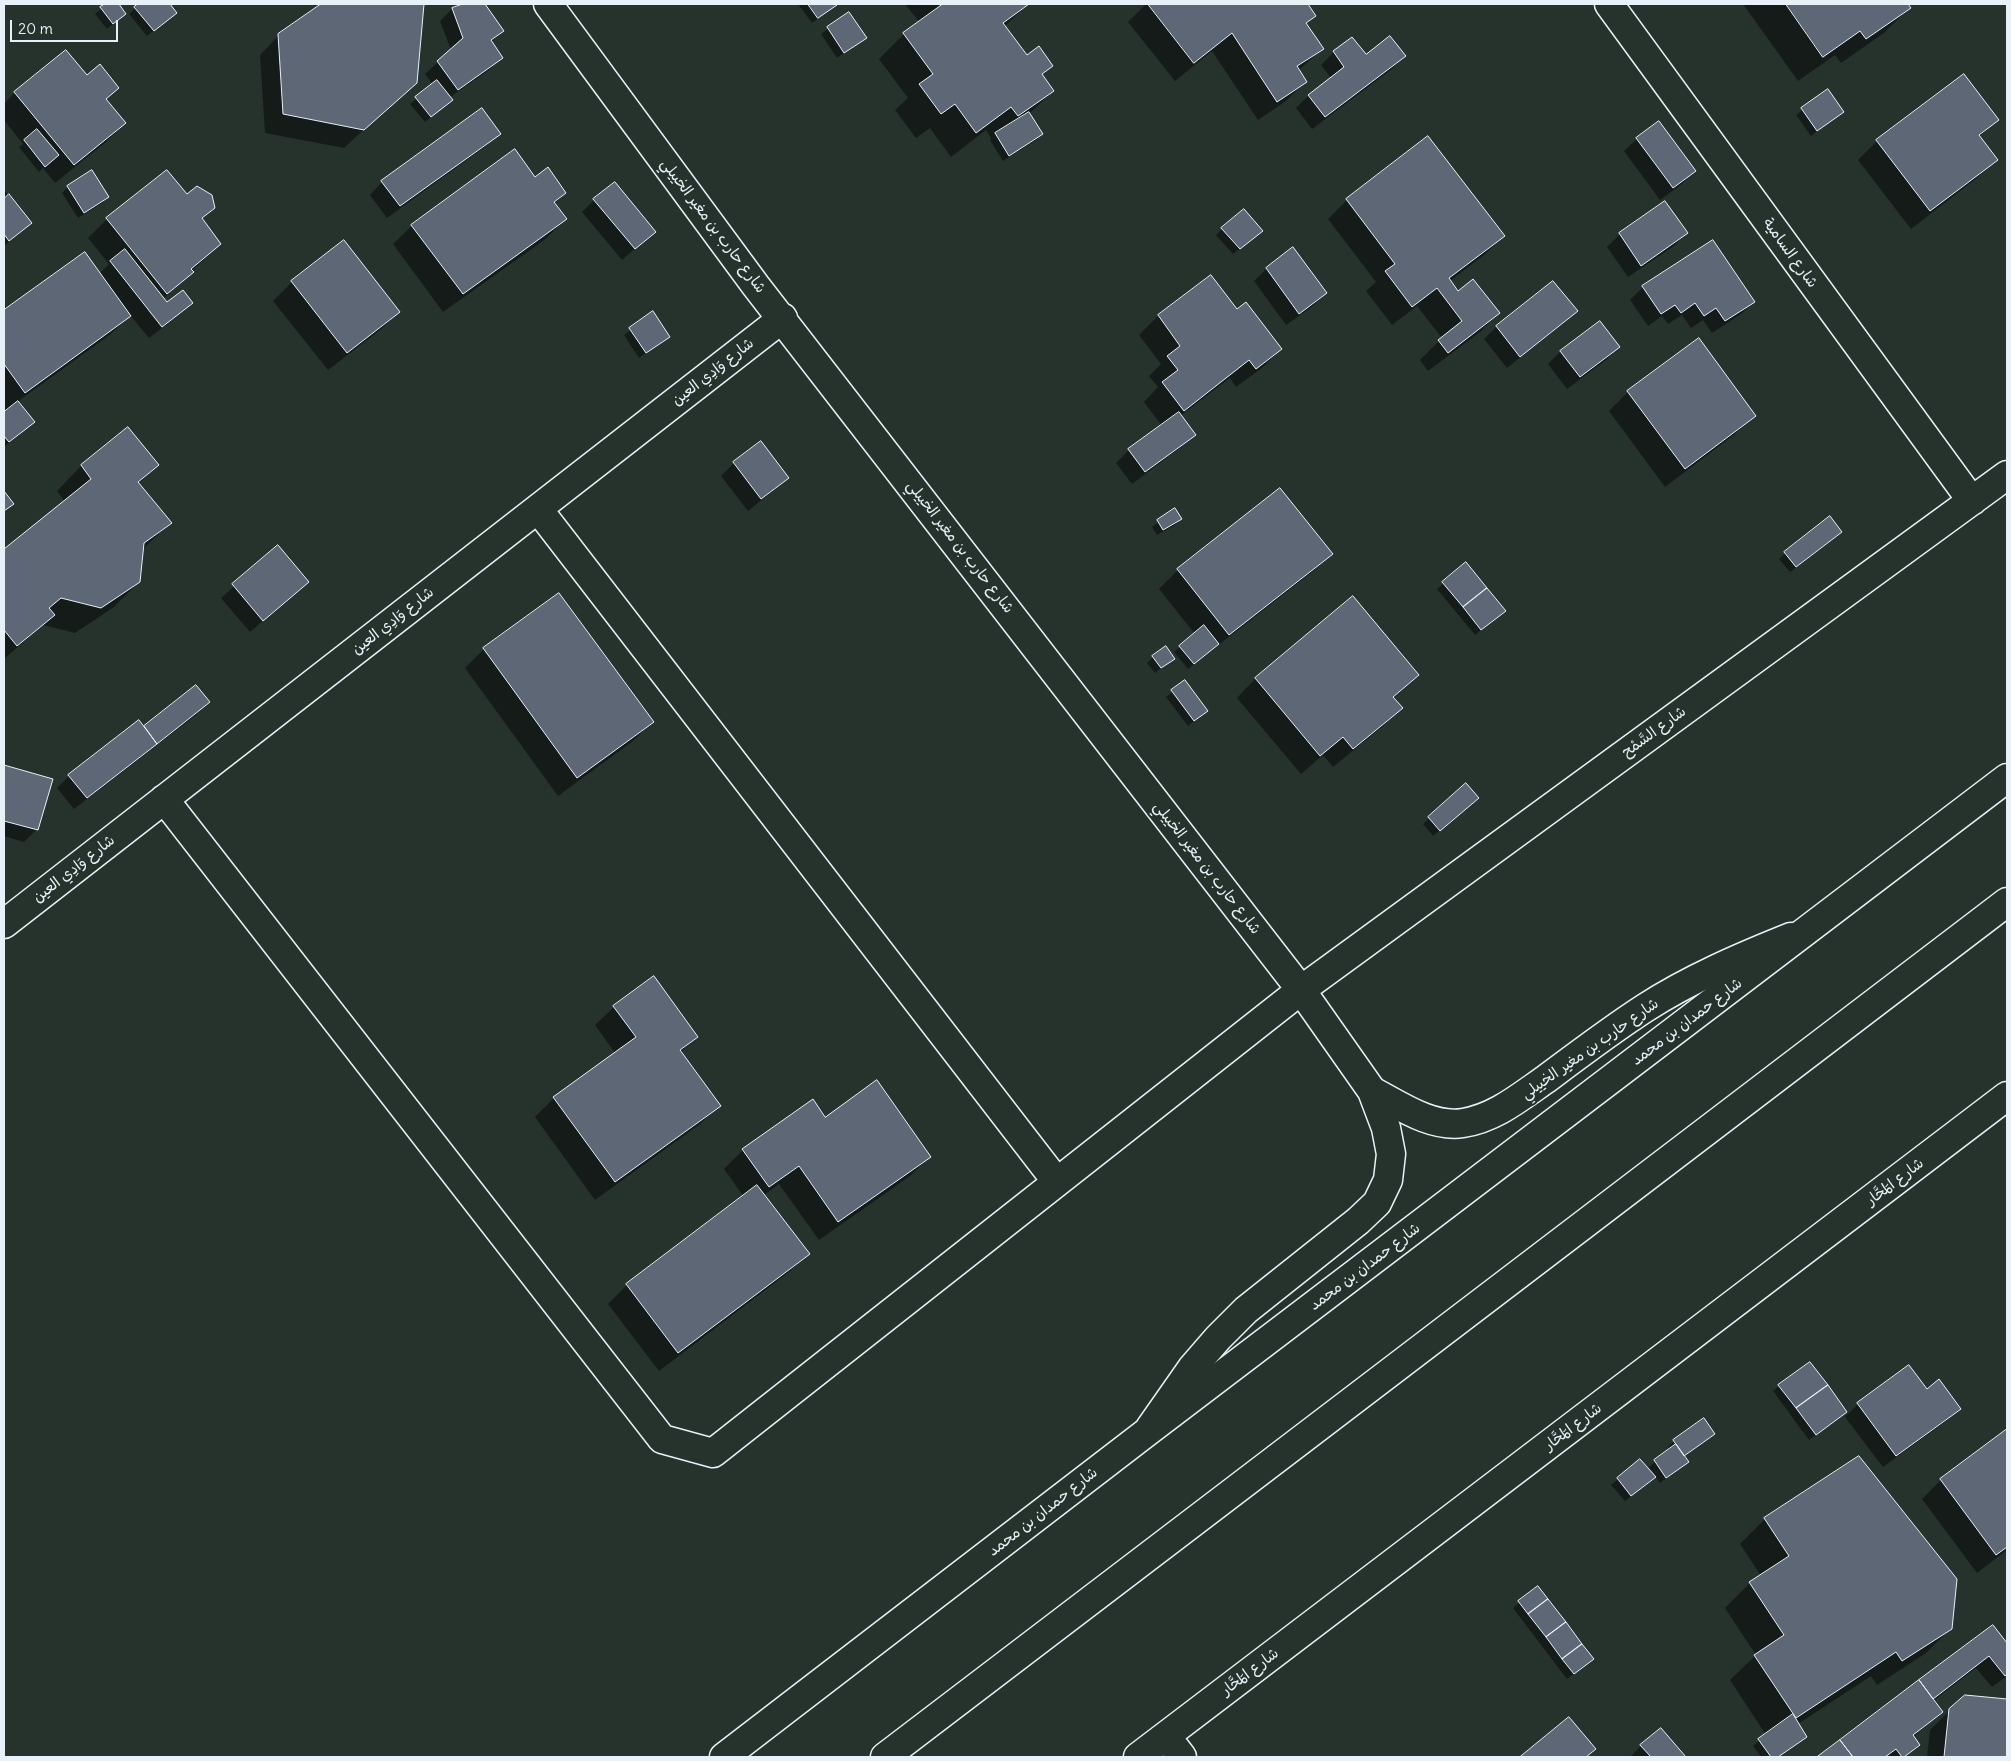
<!DOCTYPE html>
<meta charset="utf-8">
<style>
body{margin:0}
#map{position:relative;width:2011px;height:1761px;overflow:hidden;background:#26332d;font-family:Delius,sans-serif}
canvas{display:block}
.frame{position:absolute;inset:0;border:5px solid #e8f1f8;pointer-events:none}
.scale{position:absolute;left:10px;top:20px;width:108px;height:22px;box-sizing:border-box;border:2px solid #e8f1f8;border-top:0;padding-left:6px;font-size:15px;line-height:18px;white-space:nowrap;color:#e8f1f8;-webkit-text-stroke:4px #26332d;paint-order:stroke}
</style>
<div id="map">
<canvas width="2011" height="1761"></canvas>
<div class="frame"></div>
<div class="scale">20 m</div>
</div>
<script>
const ctx = document.querySelector('canvas').getContext('2d');
ctx.lineJoin = 'round';
function fill(path, color) {
  ctx.fillStyle = color;
  ctx.fill(path, 'evenodd');
}
function stroke(path, color, width, dash) {
  ctx.strokeStyle = color;
  ctx.lineWidth = width;
  ctx.lineCap = dash ? 'butt' : 'round';
  ctx.setLineDash(dash || []);
  ctx.stroke(path);
}
function label(font, color, halo, rows, align = 'center') {
  ctx.font = font + ' Delius,"Playpen Sans Arabic",sans-serif';
  ctx.lineWidth = 4;
  ctx.setLineDash([]);
  ctx.textBaseline = 'middle';
  ctx.strokeStyle = halo;
  ctx.fillStyle = color;
  for (const [text, x, y, turn = 0] of rows) {
    ctx.save();
    ctx.translate(x, y);
    ctx.rotate((+turn || 0) * Math.PI / 180);
    ctx.textAlign = isNaN(turn) ? turn : align;
    if (halo) ctx.strokeText(text, 0, 0);
    ctx.fillText(text, 0, 0);
    ctx.restore();
  }
}
fill(new Path2D(`
 M 107,4 L 117,4 L 125,14 L 107,29 L 95,14 Z
 M 140,4 L 168,4 L 175,13 L 147,36 L 129,14 Z
 M 323,4 L 422,4 L 415,82 L 344,148 L 265,133 L 260,55 L 279,35 Z
 M 467,4 L 483,4 L 503,31 L 491,42 L 502,57 L 489,70 L 449,98 L 445,106 L 425,122 L 410,104 L 433,85 L 425,74 L 451,50 L 440,21 L 452,9 Z
 M 798,4 L 834,4 L 835,5 L 812,23 Z
 M 905,4 L 1028,4 L 1004,27 L 1026,57 L 1051,65 L 1041,76 L 1053,91 L 1029,114 L 1042,134 L 1036,140 L 1003,161 L 990,140 L 991,138 L 986,130 L 951,157 L 930,128 L 916,138 L 895,110 L 908,98 L 879,59 L 904,34 L 920,23 Z
 M 1146,4 L 1307,4 L 1314,15 L 1306,24 L 1323,48 L 1298,71 L 1305,82 L 1286,101 L 1258,120 L 1212,51 L 1175,81 L 1128,22 Z
 M 1743,4 L 1906,4 L 1909,8 L 1884,33 L 1841,63 L 1835,55 L 1798,81 Z
 M 849,14 L 865,38 L 837,58 L 821,34 Z
 M 1352,39 L 1365,56 L 1404,56 L 1392,69 L 1312,129 L 1296,108 L 1308,96 L 1331,78 L 1321,65 L 1334,52 Z
 M 1963,76 L 1997,120 L 1979,137 L 1996,159 L 1977,178 L 1911,229 L 1858,160 L 1877,141 Z
 M 1827,91 L 1842,112 L 1811,136 L 1796,115 Z
 M 15,92 L 105,100 L 125,123 L 106,142 L 55,183 L 43,168 L 39,172 L 19,147 L 23,144 L 4,120 L 4,104 Z
 M 499,134 L 486,146 L 387,218 L 370,195 L 382,182 Z
 M 1637,139 L 1694,171 L 1682,184 L 1660,200 L 1624,151 Z
 M 535,179 L 565,193 L 554,204 L 565,219 L 547,238 L 443,312 L 393,244 L 412,226 Z
 M 68,187 L 108,197 L 102,203 L 78,218 L 62,193 Z
 M 4,190 L 31,223 L 4,246 Z
 M 186,196 L 213,208 L 201,220 L 220,244 L 163,299 L 167,304 L 191,303 L 164,327 L 150,309 L 148,311 L 162,328 L 149,338 L 130,315 L 111,334 L 17,402 L 27,428 L 4,447 L 4,413 L 6,411 L 4,408 L 4,311 L 84,253 L 99,274 L 109,264 L 88,238 L 107,219 Z
 M 594,200 L 654,232 L 622,260 L 582,212 Z
 M 1347,200 L 1503,236 L 1484,255 L 1450,281 L 1458,292 L 1499,313 L 1480,332 L 1428,371 L 1420,360 L 1442,338 L 1417,306 L 1392,325 L 1366,291 L 1376,282 L 1328,219 Z
 M 1665,203 L 1686,233 L 1674,246 L 1628,277 L 1607,247 L 1620,234 Z
 M 1222,229 L 1255,237 L 1233,254 L 1216,235 Z
 M 1293,249 L 1326,293 L 1313,306 L 1286,325 L 1254,281 L 1266,269 Z
 M 1211,277 L 1237,311 L 1281,349 L 1262,368 L 1236,387 L 1230,378 L 1180,416 L 1194,434 L 1181,447 L 1132,484 L 1116,463 L 1129,450 L 1162,426 L 1144,402 L 1158,387 L 1149,376 L 1161,364 L 1139,335 L 1158,316 Z
 M 292,282 L 399,312 L 380,330 L 328,370 L 273,301 Z
 M 1553,282 L 1576,311 L 1564,323 L 1507,368 L 1484,339 L 1496,327 Z
 M 1643,287 L 1753,302 L 1741,314 L 1712,333 L 1703,320 L 1691,328 L 1682,315 L 1668,324 L 1662,316 L 1648,326 L 1630,300 Z
 M 653,313 L 668,336 L 639,358 L 624,335 Z
 M 1599,322 L 1618,347 L 1606,360 L 1567,389 L 1548,364 L 1560,352 Z
 M 1628,392 L 1754,415 L 1735,434 L 1665,487 L 1609,411 Z
 M 128,429 L 157,465 L 138,484 L 170,523 L 142,550 L 139,582 L 114,607 L 75,633 L 43,625 L 4,659 L 4,550 L 65,502 L 57,491 L 81,466 Z
 M 760,443 L 787,478 L 774,490 L 748,511 L 721,476 L 734,463 Z
 M 1175,510 L 1180,519 L 1175,525 L 1157,535 L 1152,527 Z
 M 1834,538 L 1790,572 L 1779,559 L 1785,553 Z
 M 278,547 L 307,582 L 250,632 L 221,598 Z
 M 1331,554 L 1312,572 L 1188,669 L 1174,652 L 1195,634 L 1159,589 L 1178,570 Z
 M 1466,564 L 1498,616 L 1475,635 L 1437,589 Z
 M 1353,598 L 1418,675 L 1393,698 L 1401,708 L 1382,727 L 1333,767 L 1323,755 L 1301,774 L 1237,698 L 1255,679 Z
 M 484,649 L 652,722 L 633,741 L 558,796 L 465,668 Z
 M 1153,657 L 1173,658 L 1155,673 L 1147,663 Z
 M 1185,682 L 1207,711 L 1188,726 L 1166,697 Z
 M 196,687 L 208,702 L 196,715 L 74,809 L 57,788 L 69,776 L 143,727 Z
 M 4,767 L 51,779 L 37,829 L 24,842 L 4,836 Z
 M 1466,785 L 1471,804 L 1433,836 L 1423,824 Z
 M 614,1007 L 696,1037 L 680,1053 L 719,1105 L 700,1124 L 595,1200 L 535,1117 L 554,1098 L 615,1053 L 595,1025 Z
 M 825,1118 L 929,1157 L 910,1176 L 819,1240 L 779,1184 L 764,1195 L 808,1254 L 789,1272 L 659,1371 L 608,1304 L 627,1285 L 744,1197 L 724,1169 L 743,1150 Z
 M 1909,1367 L 1927,1390 L 1959,1409 L 1946,1421 L 1883,1467 L 1845,1417 L 1858,1404 Z
 M 1779,1386 L 1846,1412 L 1809,1440 L 1773,1391 Z
 M 1703,1419 L 1714,1434 L 1683,1457 L 1687,1462 L 1660,1483 L 1655,1476 L 1625,1501 L 1611,1485 L 1640,1461 L 1652,1475 L 1654,1474 L 1649,1467 L 1670,1450 L 1668,1447 L 1674,1441 Z
 M 2007,1431 L 2007,1550 L 1977,1573 L 1922,1499 L 1941,1480 Z
 M 1765,1519 L 1951,1628 L 1926,1653 L 1877,1685 L 1871,1676 L 1798,1724 L 1806,1737 L 1778,1757 L 1761,1757 L 1753,1746 L 1766,1735 L 1730,1680 L 1756,1655 L 1725,1608 L 1750,1583 L 1761,1576 L 1740,1544 Z
 M 1537,1588 L 1592,1659 L 1567,1679 L 1513,1608 Z
 M 1993,1626 L 2007,1645 L 2007,1676 L 1992,1687 L 1976,1668 L 1933,1701 L 1941,1712 L 1913,1737 L 1918,1745 L 1906,1757 L 1819,1757 Z
 M 1965,1696 L 2007,1701 L 2007,1757 L 1927,1757 L 1930,1730 Z
 M 1569,1718 L 1595,1749 L 1587,1757 L 1522,1757 Z
 M 1661,1730 L 1684,1757 L 1630,1757 L 1641,1746 Z`), '#0007');
const building = new Path2D(`
 M 105,4 L 119,4 L 126,14 L 113,24 L 100,7 Z
 M 138,4 L 170,4 L 177,13 L 154,31 L 134,7 Z
 M 321,4 L 424,4 L 417,83 L 364,130 L 283,114 L 278,34 Z
 M 463,4 L 485,4 L 504,31 L 491,40 L 503,58 L 458,90 L 437,61 L 463,38 L 452,8 Z
 M 808,4 L 836,4 L 837,5 L 818,18 Z
 M 943,4 L 1029,4 L 1003,23 L 1027,55 L 1039,46 L 1053,66 L 1042,74 L 1054,91 L 1018,116 L 1011,107 L 976,133 L 955,104 L 941,114 L 919,84 L 933,74 L 903,33 Z
 M 1148,4 L 1308,4 L 1316,16 L 1306,23 L 1324,49 L 1297,66 L 1307,82 L 1277,102 L 1232,33 L 1194,63 Z
 M 1786,4 L 1908,4 L 1911,8 L 1866,39 L 1860,31 L 1823,57 Z
 M 849,12 L 867,38 L 844,53 L 827,27 Z
 M 1390,36 L 1406,56 L 1325,117 L 1308,95 L 1344,67 L 1333,51 L 1352,37 L 1366,54 Z
 M 66,50 L 87,75 L 100,64 L 119,88 L 106,99 L 126,123 L 74,165 L 14,92 Z
 M 1964,74 L 1999,120 L 1979,135 L 1998,160 L 1930,211 L 1876,140 Z
 M 437,80 L 453,100 L 431,117 L 415,97 Z
 M 1828,89 L 1844,112 L 1817,131 L 1801,108 Z
 M 482,108 L 501,134 L 400,206 L 381,181 Z
 M 1029,112 L 1043,134 L 1009,156 L 995,133 Z
 M 1659,121 L 1696,171 L 1673,188 L 1636,138 Z
 M 37,129 L 59,155 L 45,167 L 24,140 Z
 M 1428,136 L 1505,236 L 1449,278 L 1458,291 L 1473,279 L 1500,313 L 1448,353 L 1438,340 L 1462,321 L 1437,288 L 1412,307 L 1385,271 L 1395,264 L 1346,199 Z
 M 515,149 L 535,177 L 548,167 L 566,193 L 554,202 L 567,219 L 463,294 L 411,225 Z
 M 92,170 L 109,197 L 84,213 L 67,186 Z
 M 167,170 L 187,194 L 197,186 L 212,195 L 215,208 L 202,218 L 221,244 L 191,269 L 194,272 L 167,294 L 106,218 Z
 M 615,182 L 656,232 L 635,249 L 593,199 Z
 M 9,194 L 32,223 L 9,241 L 4,234 L 4,199 Z
 M 1665,201 L 1688,233 L 1641,266 L 1619,233 Z
 M 1244,209 L 1263,231 L 1240,249 L 1221,228 Z
 M 344,240 L 400,312 L 347,353 L 291,281 Z
 M 1713,240 L 1755,302 L 1725,321 L 1716,308 L 1704,316 L 1695,303 L 1681,313 L 1675,305 L 1661,314 L 1642,286 Z
 M 1293,247 L 1327,293 L 1299,314 L 1266,268 Z
 M 125,249 L 167,302 L 183,290 L 193,303 L 162,327 L 110,261 Z
 M 85,252 L 131,316 L 25,393 L 4,364 L 4,310 Z
 M 1211,275 L 1237,309 L 1246,302 L 1282,349 L 1256,369 L 1249,360 L 1184,411 L 1162,382 L 1178,370 L 1167,356 L 1180,346 L 1158,315 Z
 M 1553,281 L 1578,311 L 1520,357 L 1496,326 Z
 M 653,311 L 670,337 L 646,353 L 629,328 Z
 M 1600,321 L 1620,347 L 1580,377 L 1560,351 Z
 M 1699,338 L 1756,416 L 1685,469 L 1627,391 Z
 M 18,401 L 35,422 L 9,442 L 4,436 L 4,412 Z
 M 1179,412 L 1196,435 L 1145,472 L 1128,449 Z
 M 128,427 L 159,465 L 138,482 L 172,523 L 144,543 L 140,582 L 101,608 L 61,598 L 49,608 L 55,615 L 17,646 L 4,630 L 4,549 L 91,479 L 81,465 Z
 M 761,441 L 789,478 L 761,499 L 733,462 Z
 M 1280,488 L 1333,554 L 1229,635 L 1177,569 Z
 M 4,491 L 14,504 L 4,511 Z
 M 1175,508 L 1182,519 L 1163,530 L 1157,520 Z
 M 1830,516 L 1842,532 L 1796,567 L 1784,552 Z
 M 278,545 L 309,582 L 263,621 L 232,584 Z
 M 1466,562 L 1487,588 L 1463,607 L 1442,582 Z
 M 1487,588 L 1506,611 L 1481,630 L 1463,607 Z
 M 559,593 L 654,722 L 577,778 L 483,648 Z
 M 1353,596 L 1419,675 L 1393,697 L 1403,708 L 1353,749 L 1343,737 L 1320,756 L 1255,678 Z
 M 1204,625 L 1219,644 L 1194,664 L 1179,646 Z
 M 1166,646 L 1175,659 L 1161,668 L 1152,656 Z
 M 1185,680 L 1208,711 L 1194,721 L 1171,690 Z
 M 196,685 L 210,702 L 157,744 L 144,726 Z
 M 139,720 L 157,744 L 87,798 L 68,775 Z
 M 4,765 L 53,779 L 38,830 L 4,821 Z
 M 1466,783 L 1479,798 L 1440,831 L 1428,817 Z
 M 654,976 L 698,1037 L 680,1050 L 721,1106 L 615,1182 L 553,1097 L 636,1037 L 613,1006 Z
 M 877,1080 L 931,1157 L 838,1222 L 799,1166 L 769,1187 L 742,1149 L 813,1099 L 825,1117 Z
 M 757,1185 L 810,1254 L 678,1353 L 626,1284 Z
 M 1810,1362 L 1828,1385 L 1796,1408 L 1778,1385 Z
 M 1909,1365 L 1927,1389 L 1939,1379 L 1961,1409 L 1896,1456 L 1857,1403 Z
 M 1828,1385 L 1847,1412 L 1816,1435 L 1796,1408 Z
 M 1704,1418 L 1715,1434 L 1684,1456 L 1673,1440 Z
 M 2007,1429 L 2007,1547 L 1996,1555 L 1940,1479 Z
 M 1676,1444 L 1689,1462 L 1666,1478 L 1654,1460 Z
 M 1859,1456 L 1957,1579 L 1952,1629 L 1902,1661 L 1896,1652 L 1796,1718 L 1754,1655 L 1784,1635 L 1749,1582 L 1789,1556 L 1764,1518 Z
 M 1640,1459 L 1656,1477 L 1631,1496 L 1617,1478 Z
 M 1538,1586 L 1548,1599 L 1528,1614 L 1518,1601 Z
 M 1548,1599 L 1566,1622 L 1546,1637 L 1528,1614 Z
 M 1566,1622 L 1582,1644 L 1562,1659 L 1546,1637 Z
 M 1993,1625 L 2007,1643 L 2007,1674 L 2005,1676 L 1989,1656 L 1933,1699 L 1919,1680 Z
 M 1582,1644 L 1594,1659 L 1574,1674 L 1562,1659 Z
 M 1919,1680 L 1943,1712 L 1913,1735 L 1920,1745 L 1904,1757 L 1902,1757 L 1896,1749 L 1885,1757 L 1853,1757 L 1840,1740 Z
 M 1965,1695 L 2007,1699 L 2007,1757 L 1944,1757 L 1949,1709 Z
 M 1793,1714 L 1807,1737 L 1778,1757 L 1771,1757 L 1758,1739 Z
 M 1569,1717 L 1596,1749 L 1586,1757 L 1520,1757 Z
 M 1661,1728 L 1686,1757 L 1651,1757 L 1640,1745 Z
 M 1840,1740 L 1853,1757 L 1817,1757 Z`);
fill(building, '#5e6775');
stroke(building, '#e8f1f8', 1);
const street = new Path2D(`
 M 548,4 L 756,286 L 1301,990 L 1372,1091 L 1386,1128 L 1391,1154 L 1388,1180 L 1377,1203 L 1358,1221 L 1246,1310 L 1218,1338 L 1192,1368 L 1150,1428
 M 1609,4 L 1972,501
 M 538,509 L 1057,1182
 M 164,799 L 662,1439 L 713,1453 L 1301,990 L 2007,475
 M 4,924 L 783,318
 M 1372,1091 C 1399,1105 1431,1128 1463,1123 C 1495,1118 1520,1097 1546,1079 C 1578,1055 1611,1030 1645,1008 C 1690,979 1741,957 1791,937
 M 1166,1736 L 1182,1757
 M 1138,1757 L 2007,1096`);
const primary = new Path2D(`
 M 724,1757 L 1147,1432 L 2007,778
 M 885,1757 L 2007,902`);
stroke(street, '#e8f1f8', 31);
stroke(primary, '#e8f1f8', 31);
stroke(street, '#26332d', 28);
stroke(primary, '#26332d', 28);
label('15px', '#e8f1f8', '#26332d', [
 ["شارع حارب بن مغير الخييلي",713,226,53],
 ["شارع السامية",1790,253,54],
 ["شارع وَادِي العين",713,372,-38],
 ["شارع حارب بن مغير الخييلي",960,547,52],
 ["شارع وَادِي العين",393,621,-38],
 ["شارع السَّمْح",1654,732,-36],
 ["شارع حارب بن مغير الخييلي",1207,868,52],
 ["شارع وَادِي العين",74,869,-38],
 ["شارع حمدان بن محمد",1687,1022,-37],
 ["شارع حارب بن مغير الخييلي",1590,1049,-35],
 ["شارع المَحَّار",1895,1182,-37],
 ["شارع حمدان بن محمد",1365,1267,-37],
 ["شارع المَحَّار",1573,1427,-37],
 ["شارع حمدان بن محمد",1043,1512,-38],
 ["شارع المَحَّار",1250,1672,-37]
]);
</script>
